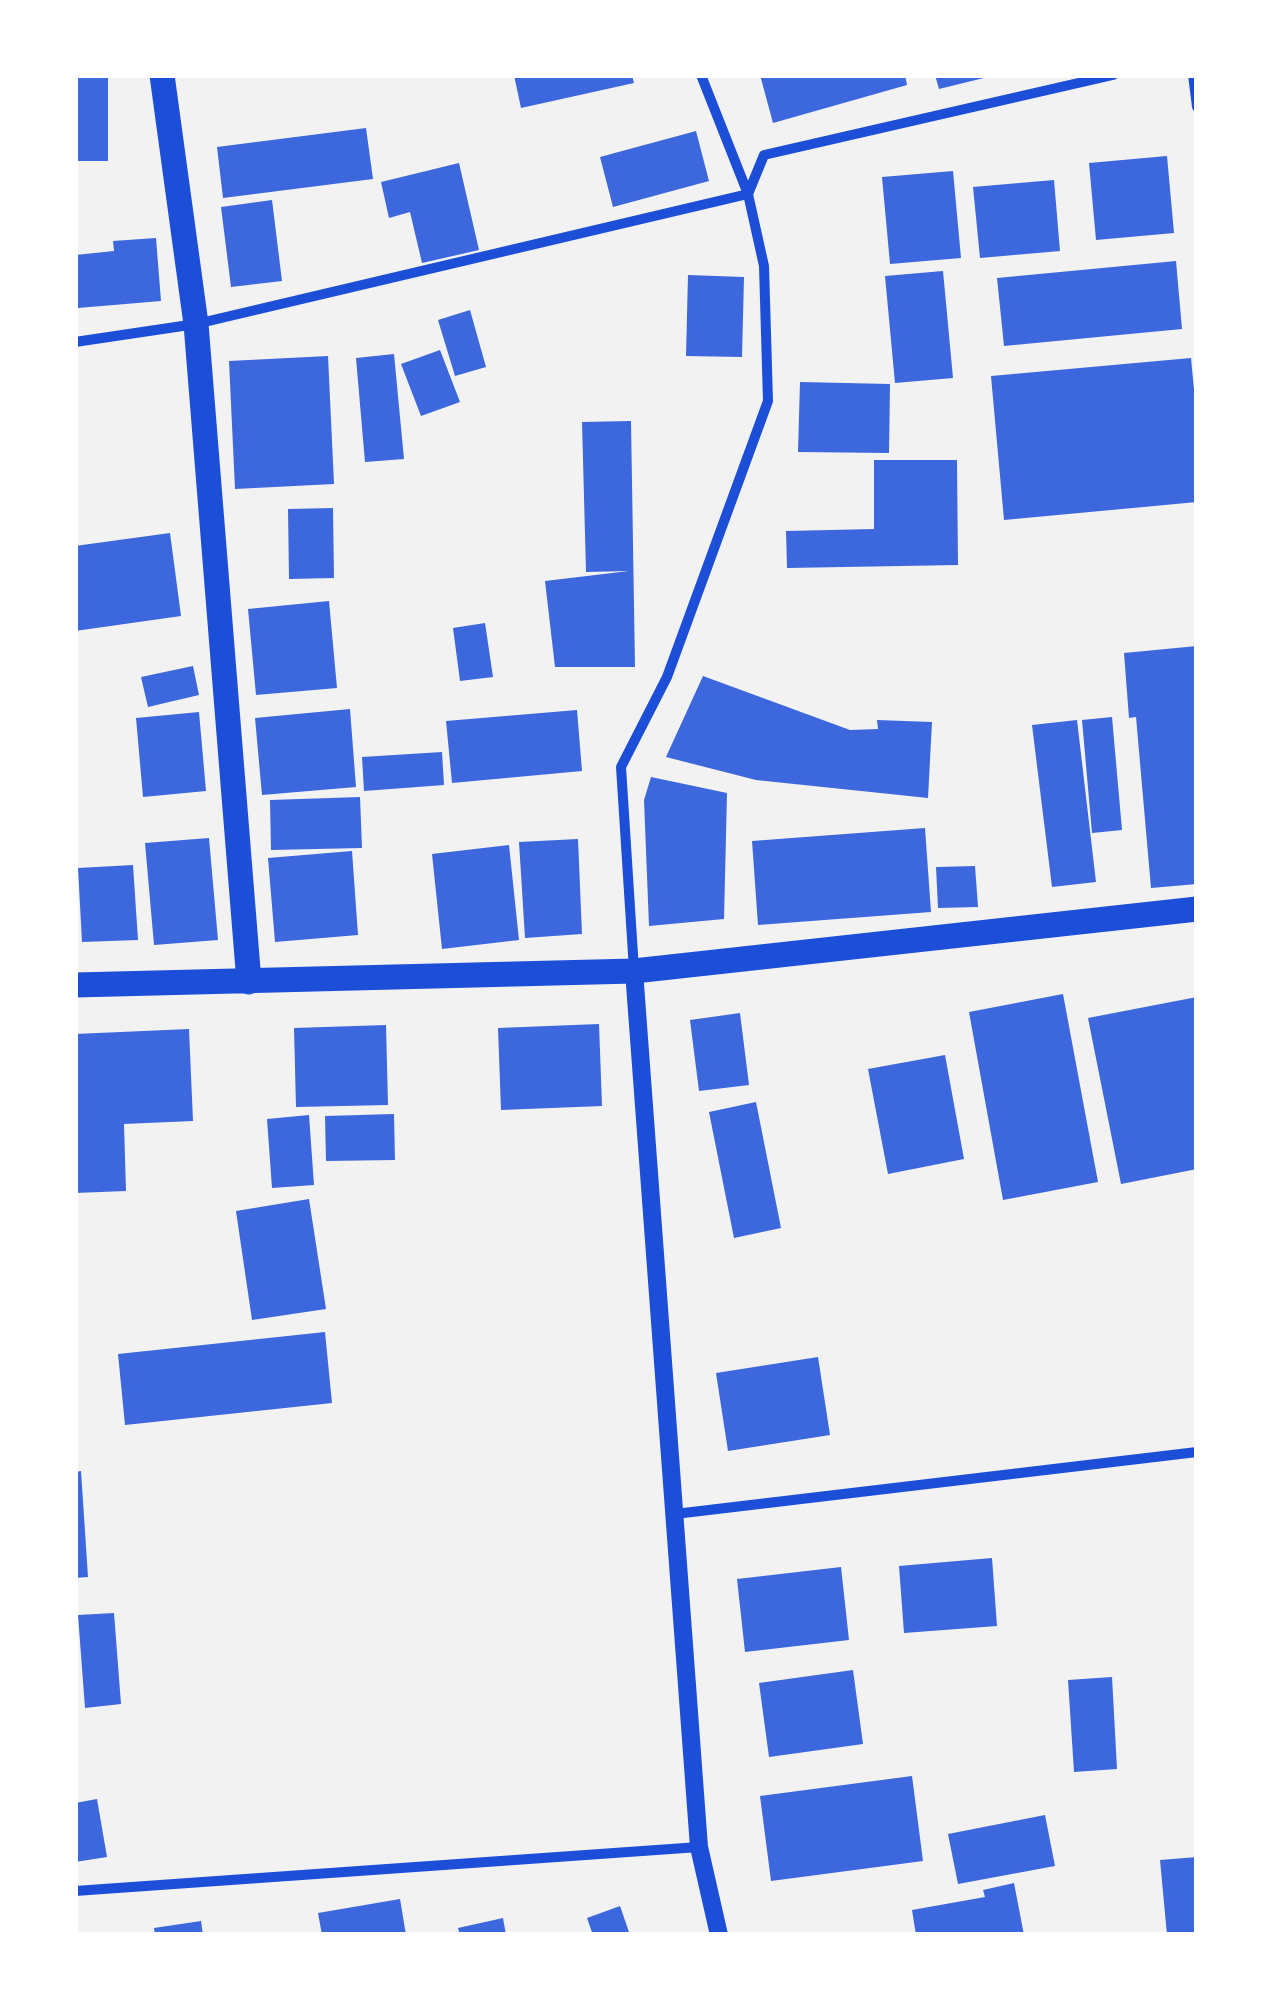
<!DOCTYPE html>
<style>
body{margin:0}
#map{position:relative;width:1272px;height:2010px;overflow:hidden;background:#f2f2f2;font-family:"Fira Sans Condensed",sans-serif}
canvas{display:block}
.frame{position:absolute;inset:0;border:78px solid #fff;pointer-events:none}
</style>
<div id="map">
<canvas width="1272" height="2010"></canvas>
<div class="frame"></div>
</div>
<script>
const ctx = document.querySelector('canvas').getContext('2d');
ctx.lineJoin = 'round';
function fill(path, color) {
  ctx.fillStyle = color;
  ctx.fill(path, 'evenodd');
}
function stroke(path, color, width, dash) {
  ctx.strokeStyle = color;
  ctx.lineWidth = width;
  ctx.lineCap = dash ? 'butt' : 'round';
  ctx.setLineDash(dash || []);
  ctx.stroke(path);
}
fill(new Path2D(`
 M 75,75 L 108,75 L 108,161 L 75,161 Z
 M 514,75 L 632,75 L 634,83 L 521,108 Z
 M 760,75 L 905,75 L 907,85 L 773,123 Z
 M 935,75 L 992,75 L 992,76 L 939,89 Z
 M 366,128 L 373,179 L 223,198 L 217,147 Z
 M 696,131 L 709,181 L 613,207 L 600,157 Z
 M 1167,156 L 1174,233 L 1096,240 L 1089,163 Z
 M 459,163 L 479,250 L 422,263 L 410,212 L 389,218 L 381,182 Z
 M 953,171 L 961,258 L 890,264 L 882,177 Z
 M 1054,180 L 1060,251 L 980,258 L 973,187 Z
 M 272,200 L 282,281 L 231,287 L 221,207 Z
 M 156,238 L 161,301 L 78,308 L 75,255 L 114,251 L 113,241 Z
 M 1176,261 L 1182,329 L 1004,346 L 997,278 Z
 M 943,271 L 953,378 L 895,383 L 885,276 Z
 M 688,275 L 744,277 L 742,357 L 686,356 Z
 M 470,310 L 486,367 L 455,376 L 438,320 Z
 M 440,350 L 460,402 L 421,416 L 401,364 Z
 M 394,354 L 404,459 L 365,462 L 356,358 Z
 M 328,356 L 334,484 L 235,489 L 229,361 Z
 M 1191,358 L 1197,421 L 1197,502 L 1004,520 L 991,376 Z
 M 800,382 L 890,384 L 889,453 L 798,452 Z
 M 631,421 L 635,667 L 555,667 L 545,581 L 629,571 L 586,572 L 582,422 Z
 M 874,460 L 957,460 L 958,565 L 787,568 L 786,531 L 874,529 Z
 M 333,508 L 334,578 L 289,579 L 288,509 Z
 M 170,533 L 181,616 L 75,631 L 75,546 Z
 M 329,601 L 337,688 L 256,695 L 248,609 Z
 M 485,623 L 493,677 L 460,681 L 453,628 Z
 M 1197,646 L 1197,884 L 1151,888 L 1136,717 L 1129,718 L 1124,653 Z
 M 193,666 L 199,695 L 148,707 L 141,677 Z
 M 703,676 L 850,730 L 878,729 L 877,720 L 932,722 L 928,798 L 756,780 L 666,757 Z
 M 350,709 L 356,787 L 262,795 L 255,718 Z
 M 577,710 L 582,771 L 452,783 L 446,721 Z
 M 199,712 L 206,791 L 143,797 L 136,718 Z
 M 1112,717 L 1122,830 L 1092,833 L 1082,720 Z
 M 1077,720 L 1096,882 L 1052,887 L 1032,725 Z
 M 442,752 L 444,785 L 364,791 L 362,757 Z
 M 651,777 L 727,793 L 724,919 L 649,926 L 644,800 Z
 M 360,797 L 362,848 L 271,850 L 270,800 Z
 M 925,828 L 931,912 L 758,925 L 752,841 Z
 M 209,838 L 218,940 L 154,945 L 145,843 Z
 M 578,839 L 582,934 L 525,938 L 519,842 Z
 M 509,845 L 519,940 L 442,949 L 432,854 Z
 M 352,851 L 358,935 L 275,942 L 268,858 Z
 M 133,865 L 138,940 L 82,942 L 78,868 Z
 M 975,866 L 978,907 L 938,908 L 936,867 Z
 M 1063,994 L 1098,1182 L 1003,1200 L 969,1012 Z
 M 1197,997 L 1197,1169 L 1121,1184 L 1088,1018 Z
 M 740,1013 L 749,1085 L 699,1091 L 690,1020 Z
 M 599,1024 L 602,1106 L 501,1110 L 498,1028 Z
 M 386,1025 L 388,1105 L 296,1107 L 294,1028 Z
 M 189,1029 L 193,1121 L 124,1124 L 126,1191 L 75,1193 L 75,1034 Z
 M 945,1055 L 964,1159 L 888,1174 L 868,1069 Z
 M 756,1102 L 781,1228 L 734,1238 L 709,1112 Z
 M 394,1114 L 395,1160 L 326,1161 L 325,1116 Z
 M 309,1115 L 314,1185 L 272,1188 L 267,1119 Z
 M 309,1199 L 326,1309 L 252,1320 L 236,1211 Z
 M 325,1332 L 332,1403 L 125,1425 L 118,1354 Z
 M 818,1357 L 830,1435 L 728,1451 L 716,1373 Z
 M 81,1471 L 88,1577 L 75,1578 L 75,1472 Z
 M 992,1558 L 997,1626 L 904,1633 L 899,1566 Z
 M 841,1567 L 849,1640 L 745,1652 L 737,1579 Z
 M 114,1613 L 121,1704 L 85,1708 L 78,1615 Z
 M 853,1670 L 863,1744 L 769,1757 L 759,1683 Z
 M 1112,1677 L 1117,1769 L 1074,1772 L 1068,1680 Z
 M 912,1776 L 923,1861 L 771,1881 L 760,1796 Z
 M 97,1799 L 107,1857 L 75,1862 L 75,1803 Z
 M 1045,1815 L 1055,1866 L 958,1884 L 948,1834 Z
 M 1197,1857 L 1197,1935 L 1167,1935 L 1160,1860 Z
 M 1014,1883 L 1024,1935 L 916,1935 L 912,1910 L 985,1897 L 983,1890 Z
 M 400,1899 L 406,1935 L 322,1935 L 318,1913 Z
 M 620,1906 L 630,1935 L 593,1935 L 587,1918 Z
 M 503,1918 L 506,1935 L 460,1935 L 458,1928 Z
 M 201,1921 L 203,1935 L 155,1935 L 154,1928 Z`), '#3d67dc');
stroke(new Path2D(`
 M 1193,75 L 1197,107
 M 75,342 L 196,324 L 748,194 L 764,155 L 1113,75
 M 634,970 L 621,767 L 667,677 L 768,401 L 764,266 L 748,194 L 701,75
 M 675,1514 L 1197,1452
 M 75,1891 L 699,1847`), '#1d4ed8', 10);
stroke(new Path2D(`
 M 634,971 L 699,1847 L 719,1935`), '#1d4ed8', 18);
stroke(new Path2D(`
 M 162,75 L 196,324 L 249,982
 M 75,985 L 634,971 L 1197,909`), '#1d4ed8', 25);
</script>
